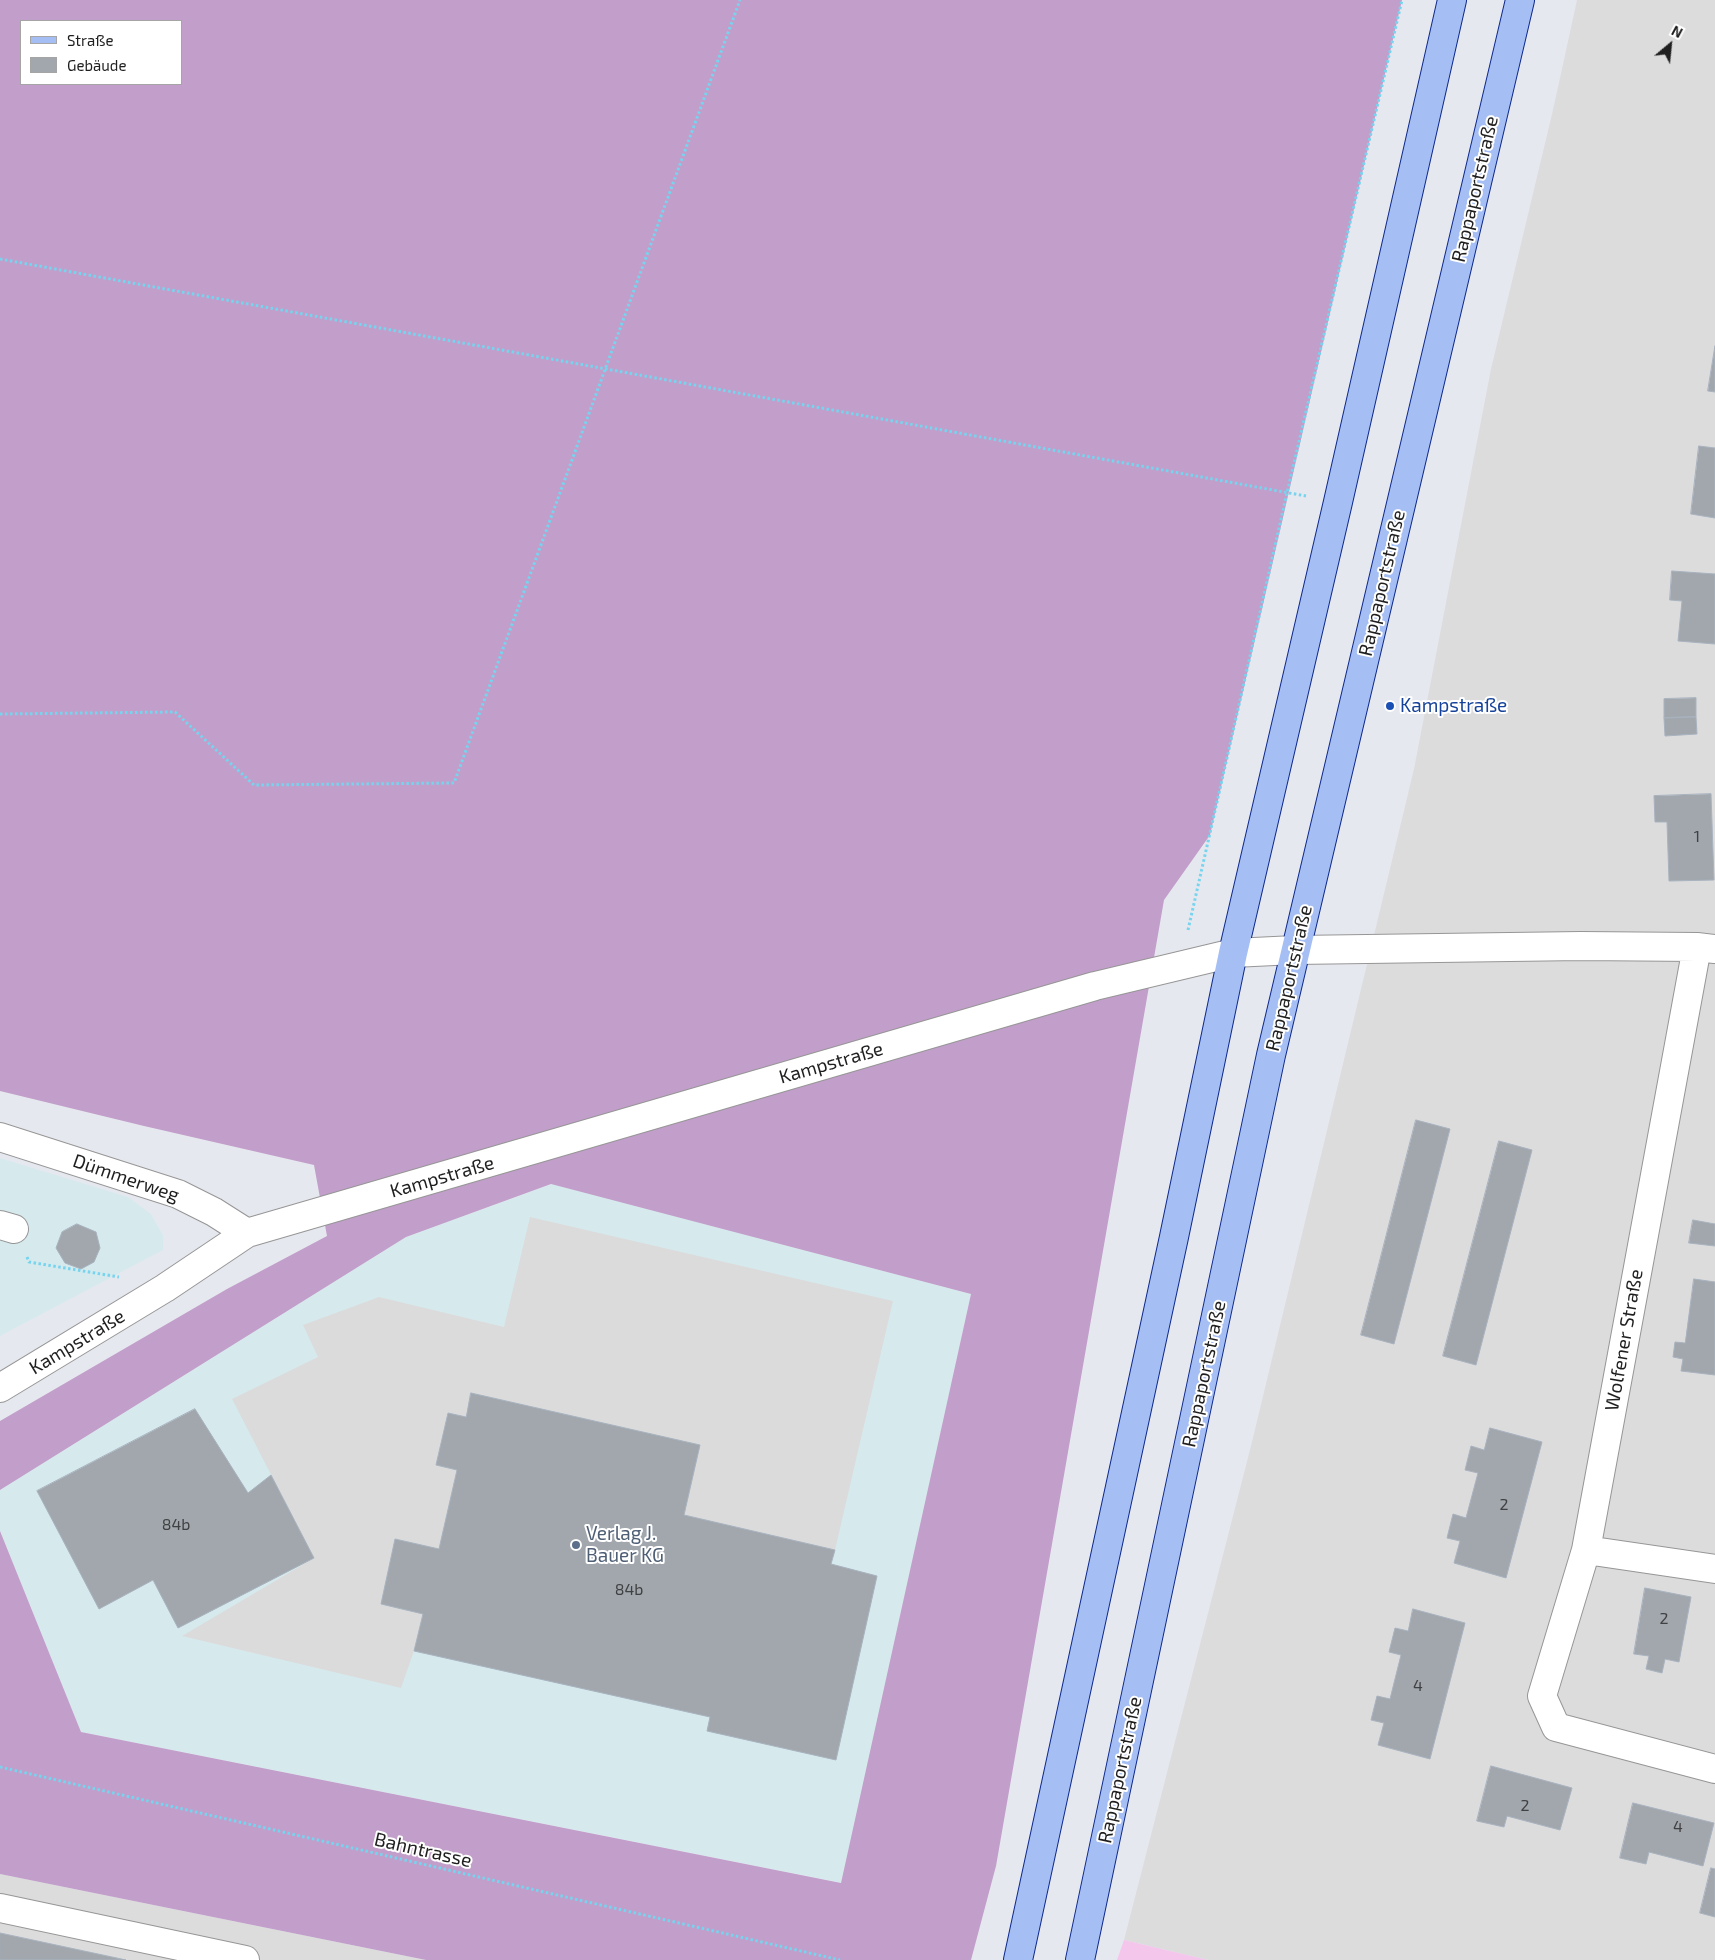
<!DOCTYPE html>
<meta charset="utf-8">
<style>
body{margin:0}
#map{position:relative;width:1715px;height:1960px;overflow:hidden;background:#e6e8ef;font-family:"Exo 2",sans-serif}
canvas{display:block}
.legend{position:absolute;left:20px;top:20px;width:162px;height:65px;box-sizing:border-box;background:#fff;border:1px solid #a5a5a5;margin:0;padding:6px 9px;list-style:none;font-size:15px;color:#1f1f1f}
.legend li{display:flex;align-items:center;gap:10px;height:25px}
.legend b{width:25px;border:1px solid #a5a5a5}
.north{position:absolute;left:1645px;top:20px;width:50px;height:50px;-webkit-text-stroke:4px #fff;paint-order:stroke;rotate:28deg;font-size:14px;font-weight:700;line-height:20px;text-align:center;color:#1f1f1f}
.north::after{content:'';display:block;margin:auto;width:18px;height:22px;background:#1f1f1f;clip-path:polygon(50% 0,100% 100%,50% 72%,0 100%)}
</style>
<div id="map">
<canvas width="1715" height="1960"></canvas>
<ul class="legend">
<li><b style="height:6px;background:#a5bef4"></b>Straße</li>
<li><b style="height:14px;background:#a1a7ad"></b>Gebäude</li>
</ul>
<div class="north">N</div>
</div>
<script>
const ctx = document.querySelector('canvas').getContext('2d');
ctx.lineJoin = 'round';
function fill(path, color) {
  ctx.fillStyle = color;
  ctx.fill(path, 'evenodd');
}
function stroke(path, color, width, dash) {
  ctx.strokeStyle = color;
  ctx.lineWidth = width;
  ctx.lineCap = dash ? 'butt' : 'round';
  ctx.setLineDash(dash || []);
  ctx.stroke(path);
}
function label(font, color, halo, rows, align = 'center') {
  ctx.font = font + ' "Exo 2",sans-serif';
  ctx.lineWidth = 4;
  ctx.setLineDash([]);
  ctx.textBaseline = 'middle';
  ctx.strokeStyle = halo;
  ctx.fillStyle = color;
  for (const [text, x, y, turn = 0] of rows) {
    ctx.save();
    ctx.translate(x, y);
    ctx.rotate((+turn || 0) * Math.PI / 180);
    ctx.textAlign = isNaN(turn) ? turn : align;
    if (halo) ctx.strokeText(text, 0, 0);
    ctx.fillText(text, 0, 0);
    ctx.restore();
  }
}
fill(new Path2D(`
 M 1577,0 L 1715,0 L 1715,1960 L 1208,1960 L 1124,1940 L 1251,1446 L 1414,769 L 1491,369 L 1553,110 Z
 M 0,1874 L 426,1960 L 0,1960 Z`), '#dcdcdd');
fill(new Path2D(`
 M 0,1158 L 128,1197 L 151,1214 L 163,1235 L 163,1250 L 0,1336 Z
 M 552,1184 L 971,1294 L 842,1883 L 81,1732 L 0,1531 L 0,1490 L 406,1237 Z`), '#d6eaee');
fill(new Path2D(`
 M 0,0 L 1402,0 L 1210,835 L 1164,900 L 996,1866 L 971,1960 L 426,1960 L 0,1874 L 0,1531 L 81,1732 L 841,1883 L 971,1294 L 551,1184 L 406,1237 L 0,1490 L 0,1421 L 227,1289 L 327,1236 L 314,1165 L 144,1126 L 0,1091 ZM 21,21 L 181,21 L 181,84 L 21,84 Z`), '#c29eca');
fill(new Path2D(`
 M 1124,1940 L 1208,1960 L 1117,1960 Z`), '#f5c6ec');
fill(new Path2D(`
 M 530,1217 L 893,1301 L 835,1550 L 684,1515 L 700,1445 L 472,1393 L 466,1417 L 448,1413 L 436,1465 L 457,1470 L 439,1549 L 395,1539 L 381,1604 L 423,1614 L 414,1651 L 401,1688 L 182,1636 L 314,1558 L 232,1399 L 318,1357 L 303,1325 L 379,1297 L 504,1327 Z`), '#dbdbdb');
const building = new Path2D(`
 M 1715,346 L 1715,392 L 1708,391 Z
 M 1699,446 L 1715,448 L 1715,518 L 1691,514 Z
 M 1672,571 L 1715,574 L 1715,644 L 1678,641 L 1682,601 L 1670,600 Z
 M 1696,698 L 1696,717 L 1664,718 L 1664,699 Z
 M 1696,717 L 1697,734 L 1665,736 L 1664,718 Z
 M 1711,794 L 1714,880 L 1669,881 L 1667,822 L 1655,822 L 1654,796 Z
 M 1416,1120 L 1450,1129 L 1394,1344 L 1361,1335 Z
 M 1499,1141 L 1532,1150 L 1476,1365 L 1443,1356 Z
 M 1693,1220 L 1715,1224 L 1715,1246 L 1689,1243 Z
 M 77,1224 L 96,1232 L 100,1248 L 94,1262 L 81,1269 L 65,1263 L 56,1248 L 62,1232 Z
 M 1694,1279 L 1715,1282 L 1715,1375 L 1681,1371 L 1683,1359 L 1673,1357 L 1675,1342 L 1685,1343 Z
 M 471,1393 L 700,1445 L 684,1515 L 835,1550 L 831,1564 L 877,1576 L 836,1760 L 707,1731 L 710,1717 L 414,1651 L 423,1614 L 381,1604 L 395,1539 L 439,1549 L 457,1470 L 436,1465 L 448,1413 L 466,1417 Z
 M 195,1409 L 248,1493 L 271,1475 L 314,1558 L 178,1628 L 153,1580 L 99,1609 L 37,1491 Z
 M 1490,1428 L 1542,1442 L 1506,1578 L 1454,1563 L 1460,1541 L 1447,1538 L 1453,1514 L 1466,1518 L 1478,1473 L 1465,1470 L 1471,1446 L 1484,1450 Z
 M 1645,1588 L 1691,1597 L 1679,1662 L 1665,1659 L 1662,1673 L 1646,1669 L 1649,1656 L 1634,1654 Z
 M 1413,1609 L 1465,1623 L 1430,1759 L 1378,1745 L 1384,1723 L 1371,1720 L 1377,1696 L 1390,1699 L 1401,1655 L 1389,1652 L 1395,1628 L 1408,1631 Z
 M 1491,1766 L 1572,1788 L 1560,1830 L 1507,1816 L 1504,1827 L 1477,1821 Z
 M 1633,1803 L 1714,1823 L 1703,1866 L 1649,1852 L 1646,1864 L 1620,1858 Z
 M 1711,1868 L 1715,1869 L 1715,1917 L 1700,1913 Z
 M 0,1933 L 126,1960 L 0,1960 Z`);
fill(building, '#a1a7ad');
stroke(building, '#a9b3bf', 1);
const minor = new Path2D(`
 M 1697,947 L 1586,1550 L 1542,1696 L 1556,1727 L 1715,1769
 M 0,1137 L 178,1194 L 214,1212 L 247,1233
 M 0,1225 L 14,1229
 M 0,1388 L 165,1288 L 247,1233 L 1095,986 L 1233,953 L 1295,950 L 1581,946 L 1697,947 L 1715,949
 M 1586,1550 L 1715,1569
 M 0,1908 L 245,1960`);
const major = new Path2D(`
 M 1018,1960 L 1174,1237 L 1233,953 L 1338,502 L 1452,0
 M 1080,1960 L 1271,1055 L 1520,0`);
stroke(minor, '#969696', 30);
stroke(major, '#0d298c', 30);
stroke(new Path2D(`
 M 0,259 L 1306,496
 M 0,714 L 175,712 L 254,785 L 454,783 L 740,0
 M 1188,930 L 1287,493 L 1402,0
 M 27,1257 L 29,1262 L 119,1277
 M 0,1767 L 840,1960`), '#77d4ee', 3, [2.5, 2.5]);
stroke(minor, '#fff', 28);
stroke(major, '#a5bef4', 28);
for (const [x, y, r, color] of [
 [1390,706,5,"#1a4fb4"],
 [576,1545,5,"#5c6f8a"]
]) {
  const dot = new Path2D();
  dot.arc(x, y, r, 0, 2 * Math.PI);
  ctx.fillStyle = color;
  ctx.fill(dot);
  stroke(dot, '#fff', 2);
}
label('16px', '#404142', null, [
 ["1",1697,837],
 ["2",1504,1505],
 ["84b",176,1525],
 ["84b",629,1590],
 ["2",1664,1619],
 ["4",1418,1686],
 ["2",1525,1806],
 ["4",1678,1827]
]);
label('19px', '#1f1f1f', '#fff', [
 ["Rappaportstraße",1475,189,-77],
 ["Rappaportstraße",1382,583,-77],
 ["Rappaportstraße",1289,978,-77],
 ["Kampstraße",831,1063,-16],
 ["Kampstraße",442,1177,-16],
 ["Dümmerweg",126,1178,19],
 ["Wolfener Straße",1624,1340,-80],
 ["Kampstraße",77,1342,-31],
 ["Rappaportstraße",1204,1374,-78],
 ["Rappaportstraße",1120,1770,-78],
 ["Bahntrasse",423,1850,13]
]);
label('19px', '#164399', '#fff', [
 ["Kampstraße",1400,706]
], 'left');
label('19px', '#4e5e75', '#fff', [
 ["Verlag J.",586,1534],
 ["Bauer KG",586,1556]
], 'left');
</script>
